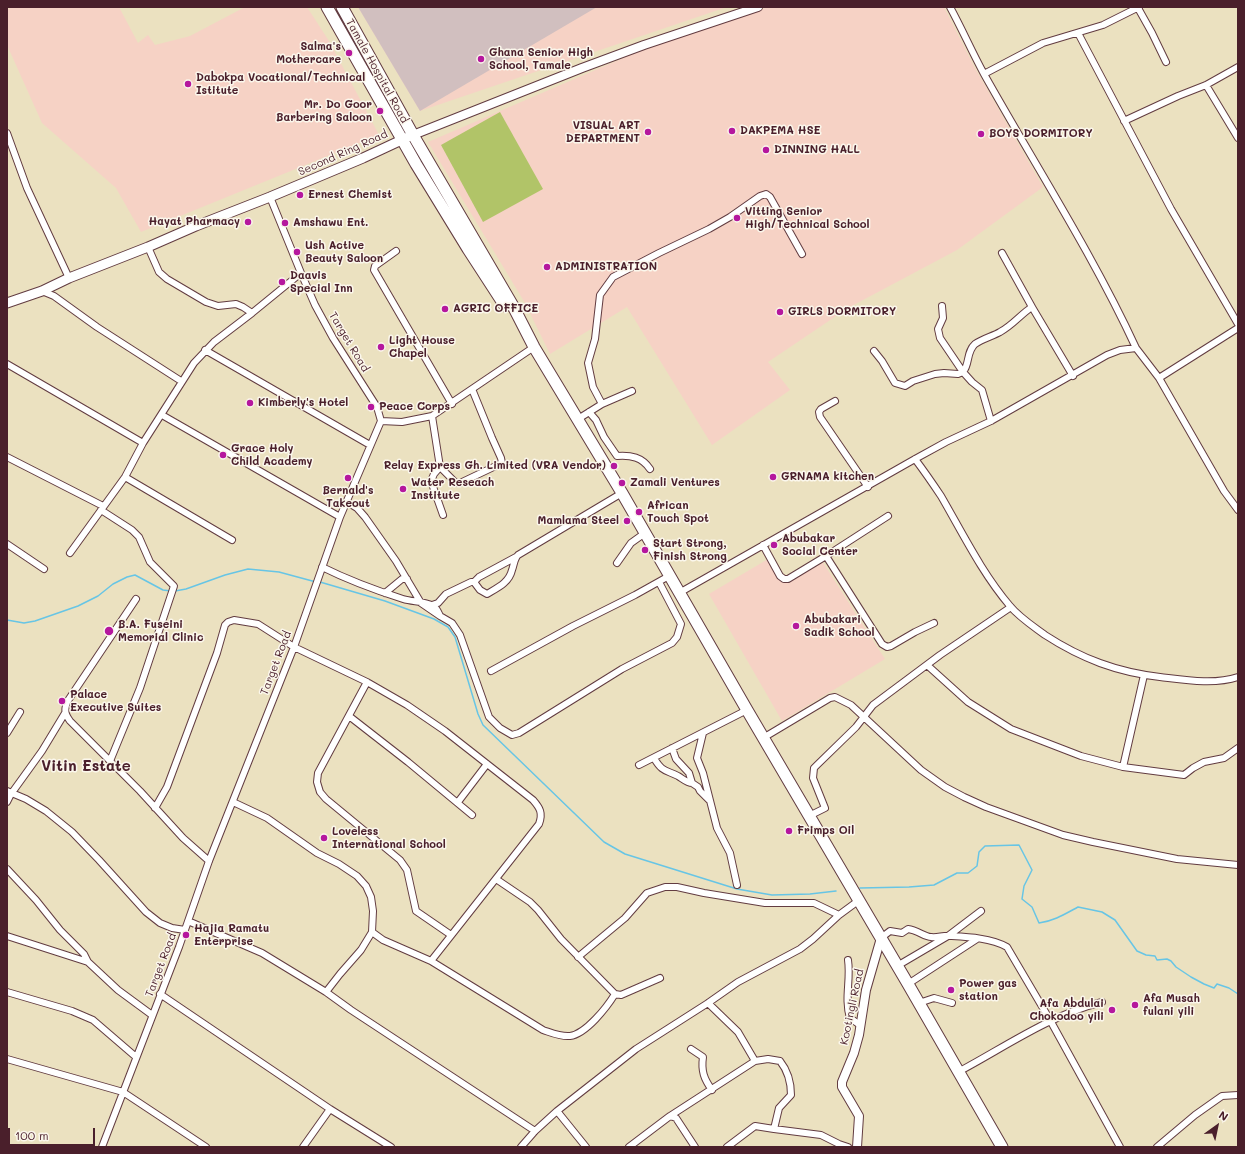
<!DOCTYPE html>
<style>
body{margin:0}
#map{position:relative;width:1245px;height:1154px;overflow:hidden;background:#ebe1c0;font-family:Mali,sans-serif}
canvas{display:block}
.frame{position:absolute;inset:0;border:8px solid #4a1f2b;pointer-events:none}
.north{position:absolute;left:1197px;top:1106px;width:40px;height:40px;-webkit-text-stroke:3px #fbf7ec;paint-order:stroke;rotate:33deg;font-size:11px;font-weight:700;line-height:16px;text-align:center;color:#4a1f2b}
.north::after{content:'';display:block;margin:auto;width:14px;height:18px;background:#4a1f2b;clip-path:polygon(50% 0,100% 100%,50% 72%,0 100%)}
.scale{position:absolute;left:8px;top:1128px;width:87px;height:18px;box-sizing:border-box;border:2px solid #4a1f2b;border-top:0;padding-left:5px;font-size:12px;line-height:14px;white-space:nowrap;color:#4a1f2b;-webkit-text-stroke:3px #fbf7ec;paint-order:stroke}
</style>
<div id="map">
<canvas width="1245" height="1154"></canvas>
<div class="frame"></div>
<div class="north">N</div>
<div class="scale">100 m</div>
</div>
<script>
const ctx = document.querySelector('canvas').getContext('2d');
ctx.lineJoin = 'round';
function fill(path, color) {
  ctx.fillStyle = color;
  ctx.fill(path, 'evenodd');
}
function stroke(path, color, width, dash) {
  ctx.strokeStyle = color;
  ctx.lineWidth = width;
  ctx.lineCap = dash ? 'butt' : 'round';
  ctx.setLineDash(dash || []);
  ctx.stroke(path);
}
function label(font, color, halo, rows, align = 'center') {
  ctx.font = font + ' Mali,sans-serif';
  ctx.lineWidth = 3;
  ctx.setLineDash([]);
  ctx.textBaseline = 'middle';
  ctx.strokeStyle = halo;
  ctx.fillStyle = color;
  for (const [text, x, y, turn = 0] of rows) {
    ctx.save();
    ctx.translate(x, y);
    ctx.rotate((+turn || 0) * Math.PI / 180);
    ctx.textAlign = isNaN(turn) ? turn : align;
    if (halo) ctx.strokeText(text, 0, 0);
    ctx.fillText(text, 0, 0);
    ctx.restore();
  }
}
fill(new Path2D(`
 M 12,7 L 119,7 L 138,43 L 148,35 L 155,45 L 190,36 L 245,7 L 307,7 L 329,41 L 379,135 L 141,232 L 116,188 L 42,123 L 7,45 L 7,10 Z
 M 358,7 L 727,7 L 420,111 Z
 M 768,7 L 944,7 L 975,68 L 1043,187 L 957,250 L 848,308 L 768,362 L 790,390 L 712,445 L 627,307 L 550,354 L 525,303 L 428,142 L 635,53 Z
 M 768,559 L 784,583 L 822,561 L 885,659 L 782,721 L 709,594 Z`), '#f6d2c5');
fill(new Path2D(`
 M 358,7 L 597,7 L 420,111 Z`), '#d1bfbf');
fill(new Path2D(`
 M 500,112 L 543,189 L 483,222 L 441,145 Z`), '#b1c468');
stroke(new Path2D(`
 M 320,582 L 385,601 L 434,619 L 448,627 L 455,637 L 478,714 L 483,725 L 604,842 L 625,854 L 737,889 L 772,895 L 810,894 L 836,891
 M 175,591 L 186,589 L 225,575 L 248,569 L 279,572 L 316,582
 M 7,620 L 24,623 L 35,621 L 78,606 L 98,596 L 113,584 L 127,577 L 135,575 L 163,590 L 171,591
 M 860,888 L 909,887 L 934,885 L 957,873 L 968,873 L 977,866 L 979,852 L 985,846 L 1019,845 L 1032,870 L 1024,886 L 1022,899 L 1032,907 L 1039,923 C 1054,921 1065,914 1078,907 L 1102,912 L 1115,920 L 1137,951 L 1146,955 L 1155,956 L 1157,960 L 1167,959 L 1171,961 L 1176,967 L 1191,977 L 1204,984 L 1214,988 L 1217,984 L 1229,988 L 1238,994`), '#67c5e5', 1.5);
const minor = new Path2D(`
 M 950,7 C 962,29 972,52 984,74 C 1035,165 1092,253 1136,348
 M 1138,8 L 1152,33 L 1166,62
 M 1078,33 L 1171,209 L 1238,324
 M 984,74 L 1043,43 L 1103,25 L 1139,7
 M 1206,85 L 1238,138
 M 1124,121 L 1178,96 L 1206,85 L 1238,67
 M 7,133 L 27,188 L 69,278
 M 148,247 L 159,272 L 167,279 L 206,302 L 218,306 L 236,304 L 243,307 L 252,313
 M 396,251 L 375,266 L 374,270 L 452,404
 M 42,291 L 54,296 L 97,327 L 181,381
 M 942,306 L 943,318 L 938,329 L 940,338 L 963,372 C 970,364 966,352 975,344 C 982,339 993,336 1000,332 C 1013,325 1021,314 1032,307 L 1002,253
 M 1032,307 L 1073,376
 M 205,350 L 370,445
 M 874,351 L 882,361 L 895,383 L 905,386 L 913,381 L 935,374 L 944,373 L 958,374 L 963,372 L 972,382 L 982,390 L 991,421
 M 7,364 L 143,443
 M 1159,378 L 1224,491 L 1238,510
 M 835,401 L 821,409 L 819,412 L 820,417 L 868,487
 M 602,404 L 593,387 L 588,363 L 595,339 L 600,295 L 613,277 L 659,253 L 709,229 L 730,217 L 760,196 L 766,194 L 770,197 L 802,254
 M 589,412 L 596,420 L 604,437 L 617,456 C 631,455 642,457 650,469
 M 162,415 L 340,517
 M 432,416 L 440,467 L 456,483 L 460,483 L 502,463 L 501,458 L 492,438 L 472,389
 M 578,419 L 602,404 L 632,391
 M 381,421 L 402,422 L 432,416 L 534,347
 M 7,457 L 103,506
 M 915,459 C 924,471 933,484 941,496 C 963,534 982,573 1010,606 C 1020,618 1033,626 1045,635 C 1082,659 1117,672 1160,677 C 1185,680 1214,685 1238,677
 M 440,467 L 434,474 L 431,481 L 443,515
 M 125,477 L 232,540
 M 347,502 L 357,508 L 365,517 L 396,561 L 421,603 L 440,616 L 452,623 L 460,635 L 489,717 L 500,728 L 512,735 L 519,733 L 622,669 L 672,643 L 677,637 L 681,624 L 659,582
 M 101,510 L 132,530 L 139,537 L 150,562 L 174,586 L 140,688 L 110,761
 M 7,544 L 44,569
 M 763,545 L 780,576 L 784,579 L 788,579 L 826,556 L 888,516
 M 70,553 L 125,477 L 143,443 L 194,363 L 214,342 L 252,313 L 301,273
 M 826,556 L 882,644 L 887,647 L 891,646 L 915,632 L 934,623
 M 617,563 L 631,543 L 645,533
 M 322,567 C 348,580 375,590 403,599 C 413,602 424,601 433,606 C 437,608 438,612 440,616
 M 474,582 L 479,577 L 516,557
 M 385,593 L 402,579 L 407,579
 M 679,593 L 915,459 L 946,442 L 991,421 L 1107,355 L 1120,350 L 1136,348 L 1159,378 L 1238,328
 M 136,599 L 67,702 C 64,711 65,714 70,721 L 140,791 L 183,838 L 209,861
 M 432,605 L 438,603 L 446,594 L 471,582 L 474,582 L 480,590 L 487,594 C 497,588 509,583 512,570 C 514,565 514,559 518,555 L 622,493
 M 927,665 L 968,702 L 1011,729 L 1081,756 L 1123,767 L 1184,775 L 1193,768 L 1204,762 L 1224,758 L 1238,748
 M 491,671 L 573,626 L 635,595 L 669,576
 M 367,682 L 318,773 L 317,782 L 320,792 L 326,799 L 400,860 L 407,870 L 416,911 L 451,935
 M 349,716 L 408,762 L 472,815
 M 7,733 L 20,712
 M 703,733 L 697,758 L 703,773 L 717,828 L 730,853 L 737,885
 M 763,738 L 830,698 L 835,697 L 851,705 L 921,770 L 945,787 L 964,797 L 986,807 L 1063,835 L 1093,842 L 1177,859 L 1238,865
 M 672,748 L 676,759 L 689,773 L 692,783 L 698,787 L 700,791 L 710,801
 M 654,758 C 662,772 666,770 678,776 C 683,779 687,783 692,783
 M 639,765 L 747,710
 M 1123,767 L 1144,675
 M 7,791 L 26,799 L 46,811 L 72,832 L 99,860 L 146,912 L 160,923 L 172,928 L 185,930
 M 7,802 L 11,794 L 42,751 L 65,713
 M 233,802 L 267,818 L 317,853 L 339,864 L 357,876 L 366,886 L 371,897 L 373,911 L 372,932 L 361,950 L 340,974 L 326,992
 M 458,802 L 487,764
 M 155,808 L 167,787 L 217,653 L 225,625 L 228,622 L 234,620 L 258,624 L 294,647 L 367,682 L 407,705 L 445,731 L 533,800 C 540,808 543,813 539,824 L 431,961
 M 809,816 L 825,808 L 813,778 L 814,768 L 817,765 L 856,727 L 873,705 L 940,655 L 1011,607
 M 7,869 L 36,900 L 60,930 L 84,954 L 88,962
 M 496,879 L 530,902 L 538,910 L 561,939 L 615,994 L 621,995 L 660,978
 M 188,921 L 262,953 L 326,992 L 351,1010 L 535,1131
 M 372,932 L 383,940 L 431,961 L 543,1030 C 552,1033 561,1037 570,1036 C 586,1034 607,1007 615,994
 M 7,936 L 88,962 L 118,990 L 152,1015
 M 881,938 L 890,931 L 902,933 L 908,929 C 917,930 925,937 931,937 C 937,938 944,935 950,936 C 968,937 991,938 1007,947 L 1050,1020 L 1120,1147
 M 578,957 L 625,918 L 647,893 L 665,887 L 677,887 L 704,893 L 765,903 L 814,903 L 839,915
 M 848,960 C 851,980 844,998 850,1018 L 860,1025
 M 897,966 L 948,936 L 981,911
 M 908,984 L 977,939
 M 7,992 L 72,1011 L 93,1020 L 136,1057
 M 160,994 L 330,1109 L 391,1147
 M 919,1003 L 934,998 L 952,1003
 M 691,1049 L 703,1057 C 701,1071 704,1079 712,1090
 M 7,1059 L 123,1092 L 206,1147
 M 958,1072 C 1005,1047 1050,1015 1102,1002
 M 557,1111 L 586,1147
 M 670,1116 L 755,1061 L 738,1032 L 708,1003
 M 774,1129 L 821,1135 L 839,1144 L 848,1147
 M 102,1147 L 179,947 L 209,861 L 294,647 L 340,517 L 381,421 L 377,407 L 333,338 L 315,305 L 301,273 L 270,197
 M 303,1147 L 330,1109
 M 521,1147 L 535,1131 L 557,1111 L 636,1049 L 708,1003 L 738,982 L 800,949 L 813,939 L 839,915 L 858,901
 M 629,1147 L 670,1116 L 676,1118 L 695,1147
 M 727,1147 L 755,1126 L 774,1129 L 779,1108 L 791,1095 C 791,1082 788,1071 780,1061 L 768,1059 L 755,1061
 M 1157,1147 L 1195,1115 L 1212,1103 L 1222,1096 L 1238,1095`);
const tertiary = new Path2D(`
 M 413,135 L 582,68 L 644,45 L 758,7
 M 857,1147 L 859,1116 L 842,1087 L 842,1082 L 854,1053 L 859,1035 L 866,990 L 881,938`);
const secondary = new Path2D(`
 M 7,303 L 42,291 L 69,278 L 148,247 L 196,226 L 270,197 L 363,158 L 408,137`);
const trunk = new Path2D(`
 M 327,7 L 416,164 L 468,249 L 505,306
 M 342,7 L 413,135 L 513,306 L 534,347 L 622,493 L 747,710 L 908,984 L 1002,1147`);
stroke(minor, '#623c41', 8);
stroke(tertiary, '#623c41', 10);
stroke(secondary, '#623c41', 11);
stroke(trunk, '#623c41', 13);
stroke(minor, '#fff', 6);
stroke(tertiary, '#fff', 8);
stroke(secondary, '#fff', 9);
stroke(trunk, '#fff', 11);
for (const [x, y, r, color] of [
 [349,53,4,"#b5179e"],
 [481,59,4,"#b5179e"],
 [188,84,4,"#b5179e"],
 [380,111,4,"#b5179e"],
 [732,131,4,"#b5179e"],
 [648,132,4,"#b5179e"],
 [981,134,4,"#b5179e"],
 [766,150,4,"#b5179e"],
 [300,195,4,"#b5179e"],
 [737,218,4,"#b5179e"],
 [248,222,4,"#b5179e"],
 [285,223,4,"#b5179e"],
 [297,252,4,"#b5179e"],
 [547,267,4,"#b5179e"],
 [282,282,4,"#b5179e"],
 [445,309,4,"#b5179e"],
 [780,312,4,"#b5179e"],
 [381,347,4,"#b5179e"],
 [250,403,4,"#b5179e"],
 [371,407,4,"#b5179e"],
 [223,455,4,"#b5179e"],
 [614,466,4,"#b5179e"],
 [773,477,4,"#b5179e"],
 [348,478,4,"#b5179e"],
 [622,483,4,"#b5179e"],
 [403,489,4,"#b5179e"],
 [639,512,4,"#b5179e"],
 [627,521,4,"#b5179e"],
 [774,545,4,"#b5179e"],
 [645,550,4,"#b5179e"],
 [796,626,4,"#b5179e"],
 [109,631,5,"#b5179e"],
 [62,701,4,"#b5179e"],
 [789,831,4,"#b5179e"],
 [324,838,4,"#b5179e"],
 [186,935,4,"#b5179e"],
 [951,990,4,"#b5179e"],
 [1135,1005,4,"#b5179e"],
 [1112,1010,4,"#b5179e"]
]) {
  const dot = new Path2D();
  dot.arc(x, y, r, 0, 2 * Math.PI);
  ctx.fillStyle = color;
  ctx.fill(dot);
  stroke(dot, '#fbf7ec', 1.5);
}
label('bold 11px', '#4a1f2b', '#fbf7ec', [
 ["Salma's",341,47,"right"],
 ["Mothercare",341,60,"right"],
 ["Ghana Senior High",489,53],
 ["School, Tamale",489,66],
 ["Dabokpa Vocational/Technical",196,78],
 ["Istitute",196,91],
 ["Mr. Do Goor",372,105,"right"],
 ["Barbering Saloon",372,118,"right"],
 ["VISUAL ART",640,126,"right"],
 ["DEPARTMENT",640,139,"right"],
 ["DAKPEMA HSE",740,131],
 ["BOYS DORMITORY",989,134],
 ["DINNING HALL",774,150],
 ["Ernest Chemist",308,195],
 ["Vitting Senior",745,212],
 ["High/Technical School",745,225],
 ["Hayat Pharmacy",240,222,"right"],
 ["Amshawu Ent.",293,223],
 ["Ush Active",305,246],
 ["Beauty Saloon",305,259],
 ["ADMINISTRATION",555,267],
 ["Daavis",290,276],
 ["Special Inn",290,289],
 ["AGRIC OFFICE",453,309],
 ["GIRLS DORMITORY",788,312],
 ["Light House",389,341],
 ["Chapel",389,354],
 ["Kimberly's Hotel",258,403],
 ["Peace Corps",379,407],
 ["Grace Holy",231,449],
 ["Child Academy",231,462],
 ["Relay Express Gh. Limited (VRA Vendor)",606,466,"right"],
 ["GRNAMA kitchen",781,477],
 ["Water Reseach",411,483],
 ["Institute",411,496],
 ["Zamali Ventures",630,483],
 ["Bernald's",348,491,"center"],
 ["Takeout",348,504,"center"],
 ["African",647,506],
 ["Touch Spot",647,519],
 ["Mamlama Steel",619,521,"right"],
 ["Abubakar",782,539],
 ["Social Center",782,552],
 ["Start Strong,",653,544],
 ["Finish Strong",653,557],
 ["Abubakari",804,620],
 ["Sadik School",804,633],
 ["B.A. Fuseini",118,625],
 ["Memorial Clinic",118,638],
 ["Palace",70,695],
 ["Executive Suites",70,708],
 ["Frimps Oil",797,831],
 ["Loveless",332,832],
 ["International School",332,845],
 ["Hajia Ramatu",194,929],
 ["Enterprise",194,942],
 ["Power gas",959,984],
 ["station",959,997],
 ["Afa Musah",1143,999],
 ["fulani yili",1143,1012],
 ["Afa Abdulai",1104,1004,"right"],
 ["Chokodoo yili",1104,1017,"right"]
], 'left');
label('11px', '#4a1f2b', '#fbf7ec', [
 ["Tamale Hospital Road",377,71,61],
 ["Second Ring Road",343,153,-24],
 ["Target Road",349,342,59],
 ["Target Road",276,663,-69],
 ["Target Road",161,965,-69],
 ["Kootingli Road",852,1007,-78]
]);
label('bold 15px', '#4a1f2b', '#fbf7ec', [
 ["Vitin Estate",86,766]
]);
</script>
